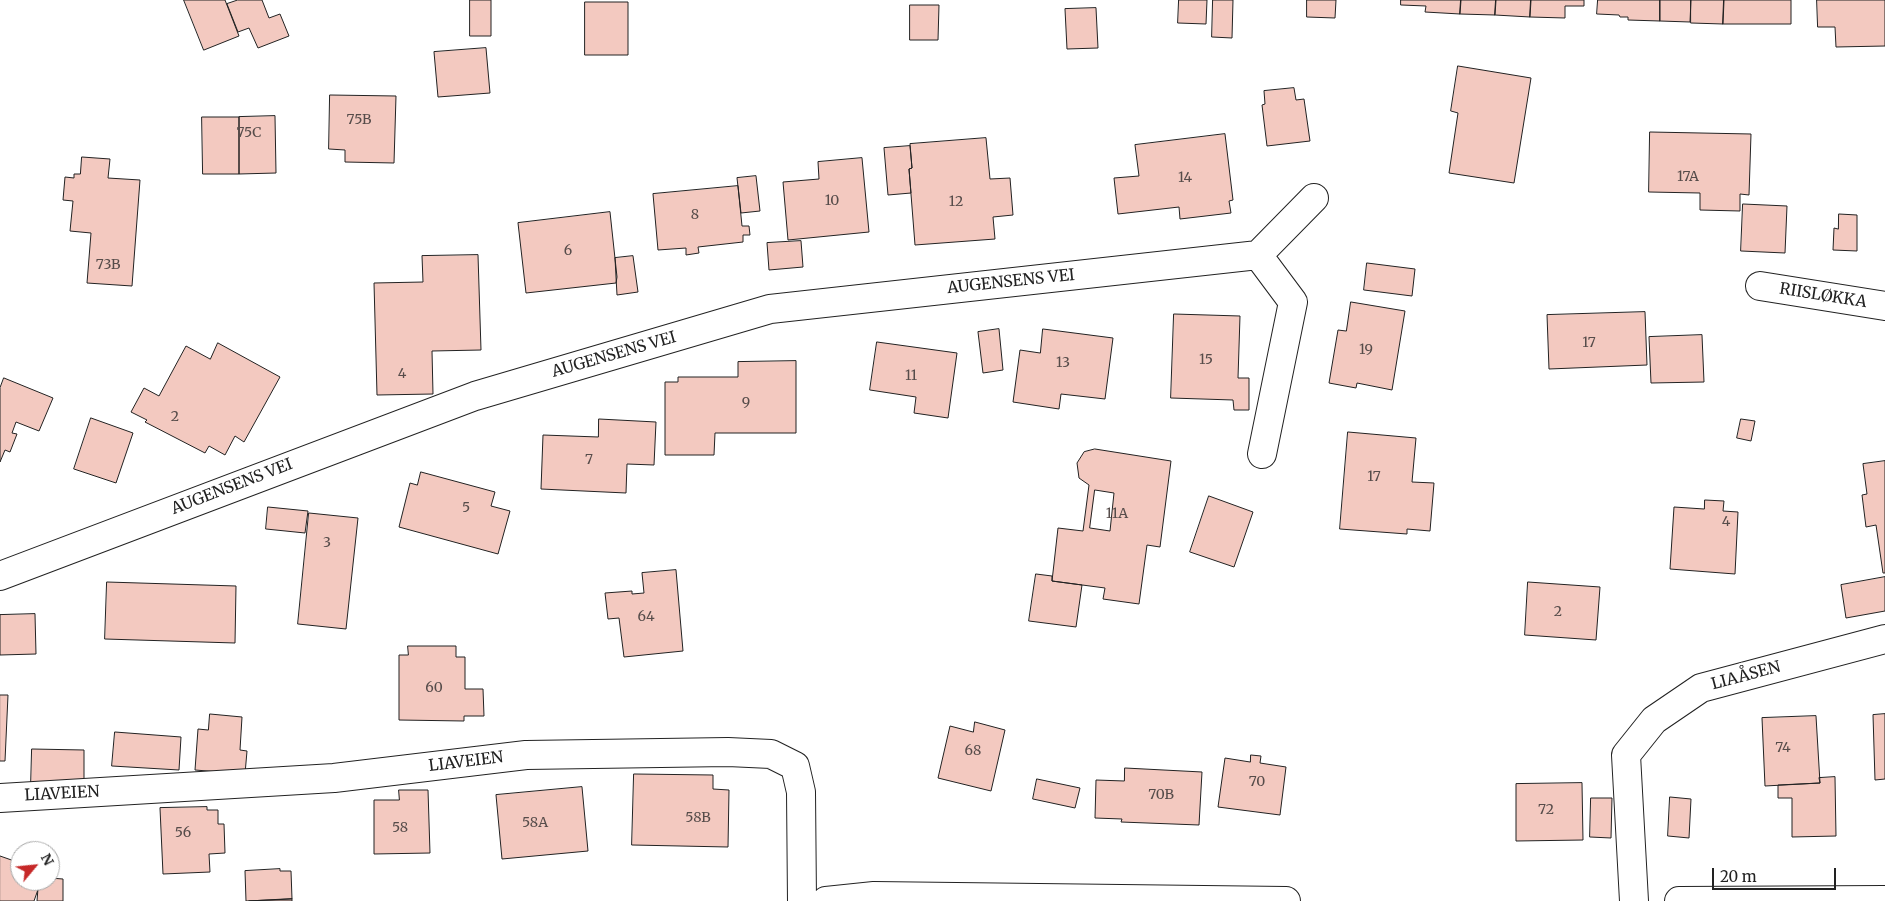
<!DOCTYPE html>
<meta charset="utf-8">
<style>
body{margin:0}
#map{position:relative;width:1885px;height:901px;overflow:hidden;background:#fff;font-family:Merriweather,serif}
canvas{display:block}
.north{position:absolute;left:10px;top:841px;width:50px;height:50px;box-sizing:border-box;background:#fff;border:1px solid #a7a7a7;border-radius:50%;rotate:62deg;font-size:14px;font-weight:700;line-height:20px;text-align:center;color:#222}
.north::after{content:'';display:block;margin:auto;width:18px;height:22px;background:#c62828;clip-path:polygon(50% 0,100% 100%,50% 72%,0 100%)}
.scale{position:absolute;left:1712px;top:868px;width:124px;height:22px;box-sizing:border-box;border:2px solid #222;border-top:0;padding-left:6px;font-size:15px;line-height:18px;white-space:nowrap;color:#222;-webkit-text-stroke:4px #fff;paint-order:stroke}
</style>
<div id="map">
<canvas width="1885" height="901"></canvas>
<div class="north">N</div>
<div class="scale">20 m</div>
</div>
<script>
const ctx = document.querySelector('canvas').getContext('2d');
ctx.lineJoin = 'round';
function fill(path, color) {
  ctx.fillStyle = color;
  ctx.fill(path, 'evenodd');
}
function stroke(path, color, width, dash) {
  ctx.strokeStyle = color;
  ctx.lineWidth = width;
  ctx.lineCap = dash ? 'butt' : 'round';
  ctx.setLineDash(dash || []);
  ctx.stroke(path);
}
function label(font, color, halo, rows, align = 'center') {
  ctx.font = font + ' Merriweather,serif';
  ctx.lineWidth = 4;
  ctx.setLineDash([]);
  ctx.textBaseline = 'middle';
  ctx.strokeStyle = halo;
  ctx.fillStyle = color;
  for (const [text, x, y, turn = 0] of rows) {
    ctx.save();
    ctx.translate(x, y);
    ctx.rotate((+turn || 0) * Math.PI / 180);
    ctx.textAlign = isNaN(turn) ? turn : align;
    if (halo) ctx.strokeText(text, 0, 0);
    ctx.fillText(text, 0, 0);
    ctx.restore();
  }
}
const building = new Path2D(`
 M 184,0 L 225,0 L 239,36 L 204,50 Z
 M 238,0 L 262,0 L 269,18 L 280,14 L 289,36 L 258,48 L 249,28 L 238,32 L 227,4 Z
 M 470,0 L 491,0 L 491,36 L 470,36 Z
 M 1179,0 L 1207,0 L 1206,24 L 1178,23 Z
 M 1213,0 L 1233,0 L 1232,38 L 1212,37 Z
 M 1307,0 L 1336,0 L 1335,18 L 1307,17 Z
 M 1401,0 L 1461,0 L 1460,14 L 1425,12 L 1426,6 L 1401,5 Z
 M 1461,0 L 1496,0 L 1495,15 L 1460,14 Z
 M 1496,0 L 1531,0 L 1530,17 L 1495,15 Z
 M 1531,0 L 1584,0 L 1584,6 L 1565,6 L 1565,18 L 1530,17 Z
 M 1598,0 L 1660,0 L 1660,21 L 1628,20 L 1628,17 L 1620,17 L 1619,15 L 1597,14 Z
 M 1660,0 L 1691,0 L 1690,22 L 1660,21 Z
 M 1691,0 L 1724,0 L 1723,24 L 1691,23 Z
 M 1724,0 L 1791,0 L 1791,24 L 1723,24 Z
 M 1817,0 L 1885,0 L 1885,46 L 1836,47 L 1835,27 L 1818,27 Z
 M 585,2 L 628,2 L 628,55 L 585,55 Z
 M 910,5 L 939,5 L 938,40 L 910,40 Z
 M 1096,8 L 1098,48 L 1067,49 L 1065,9 Z
 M 486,48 L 490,93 L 438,97 L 434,52 Z
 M 1458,66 L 1531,78 L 1514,183 L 1449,173 L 1458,113 L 1451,111 Z
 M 1294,88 L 1296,100 L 1304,99 L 1310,141 L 1267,146 L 1262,105 L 1265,104 L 1264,91 Z
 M 330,95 L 396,96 L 394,163 L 345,162 L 345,150 L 329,149 Z
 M 275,116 L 276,173 L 239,174 L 239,117 Z
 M 202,117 L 239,117 L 239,174 L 203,174 Z
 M 1650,132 L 1751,134 L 1749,195 L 1740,194 L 1740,211 L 1700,210 L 1700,193 L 1649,192 Z
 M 1225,134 L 1233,200 L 1229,201 L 1231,213 L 1180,219 L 1179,207 L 1118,214 L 1114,178 L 1139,176 L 1135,145 Z
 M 986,138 L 990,179 L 1010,178 L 1013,215 L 993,217 L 995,239 L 915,245 L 909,169 L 912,168 L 910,144 Z
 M 910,146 L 912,168 L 909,169 L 911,193 L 888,195 L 884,148 Z
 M 82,157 L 110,159 L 108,178 L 140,180 L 132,286 L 87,283 L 91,233 L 70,231 L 73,201 L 63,200 L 65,177 L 74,178 L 74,174 L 80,174 Z
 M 862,158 L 869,232 L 788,240 L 783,182 L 819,179 L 818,162 Z
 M 756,176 L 760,211 L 741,213 L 737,178 Z
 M 738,186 L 742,226 L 749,226 L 750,235 L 743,235 L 743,242 L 698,247 L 699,253 L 686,255 L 686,248 L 658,250 L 653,194 Z
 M 1743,204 L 1787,206 L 1785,253 L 1741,251 Z
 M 610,212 L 617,277 L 616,283 L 526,293 L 518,223 Z
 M 1839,214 L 1857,215 L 1857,251 L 1833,250 L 1834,228 L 1838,229 Z
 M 801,241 L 803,267 L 769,270 L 767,243 Z
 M 478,255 L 481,350 L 432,351 L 433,394 L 377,395 L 374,283 L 423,282 L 422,256 Z
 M 633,256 L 638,292 L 617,295 L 615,258 Z
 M 1367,263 L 1415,269 L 1412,296 L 1364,290 Z
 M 1351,302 L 1405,311 L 1392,390 L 1357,383 L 1356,388 L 1329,383 L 1338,330 L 1346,331 Z
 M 1645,312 L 1647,365 L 1549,369 L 1547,315 Z
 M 1174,314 L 1240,316 L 1238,378 L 1249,378 L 1249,410 L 1234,410 L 1233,400 L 1171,398 Z
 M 999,329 L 1003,370 L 983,373 L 978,332 Z
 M 1043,329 L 1113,338 L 1105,399 L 1061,394 L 1059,409 L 1013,402 L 1020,350 L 1040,353 Z
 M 1702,335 L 1704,382 L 1651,383 L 1649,337 Z
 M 877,342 L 957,353 L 948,418 L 914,413 L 916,397 L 870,390 Z
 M 218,343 L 280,377 L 244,442 L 235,436 L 225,455 L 209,446 L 205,453 L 145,422 L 147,420 L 131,412 L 144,388 L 159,396 L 186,346 L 210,359 Z
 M 796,361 L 796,433 L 715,433 L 714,455 L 665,455 L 665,382 L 678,382 L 678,377 L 738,377 L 738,362 Z
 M 4,378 L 53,398 L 39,431 L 16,422 L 12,433 L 17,434 L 10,452 L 5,450 L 0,462 L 0,388 Z
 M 91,418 L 133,433 L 116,483 L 74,469 Z
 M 599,419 L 656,422 L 654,465 L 627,464 L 626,493 L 541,489 L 543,435 L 598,437 Z
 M 1741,419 L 1755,421 L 1751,441 L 1737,438 Z
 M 1348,432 L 1416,438 L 1412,482 L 1434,483 L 1430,531 L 1407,529 L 1407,534 L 1340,529 Z
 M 1095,449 L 1171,461 L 1160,547 L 1147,545 L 1139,604 L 1103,599 L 1105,588 L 1052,581 L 1058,528 L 1083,531 L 1089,485 L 1079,478 L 1077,463 L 1084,452 ZM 1095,490 L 1114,493 L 1110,531 L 1090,528 Z
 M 1885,461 L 1885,573 L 1883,573 L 1876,525 L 1866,527 L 1862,495 L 1867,494 L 1863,464 Z
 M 421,472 L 495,492 L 491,506 L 510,511 L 498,554 L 399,527 L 410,483 L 417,485 Z
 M 1209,496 L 1253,512 L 1234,567 L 1190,552 Z
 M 1705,500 L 1724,501 L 1723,511 L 1738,512 L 1735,574 L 1670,569 L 1674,507 L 1704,509 Z
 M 268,507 L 308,511 L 305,533 L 266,529 Z
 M 309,513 L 358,518 L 346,629 L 298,624 Z
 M 676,570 L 683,651 L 624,657 L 619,618 L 608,619 L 605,593 L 632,591 L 632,594 L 644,593 L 642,573 Z
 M 1036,574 L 1052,576 L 1052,581 L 1082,585 L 1076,627 L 1029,621 Z
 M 1885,577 L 1885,611 L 1846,618 L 1841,585 Z
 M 107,582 L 236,586 L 235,643 L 105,639 Z
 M 1528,582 L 1600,587 L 1596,640 L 1525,635 Z
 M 35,614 L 36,654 L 0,655 L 0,615 Z
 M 408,646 L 456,646 L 456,657 L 465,657 L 465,689 L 483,689 L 484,716 L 464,716 L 464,721 L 399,720 L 399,655 L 408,655 Z
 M 0,695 L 8,695 L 5,761 L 0,761 Z
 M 210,714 L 242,717 L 240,750 L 247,751 L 245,774 L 195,770 L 198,729 L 208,730 Z
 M 1885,714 L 1885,779 L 1875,780 L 1873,715 Z
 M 1816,716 L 1820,783 L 1765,786 L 1762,718 Z
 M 975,722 L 1005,730 L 991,791 L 938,778 L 950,726 L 973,732 Z
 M 115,732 L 181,737 L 179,770 L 112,766 Z
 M 32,749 L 84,750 L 84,786 L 31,785 Z
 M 1251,755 L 1261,756 L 1260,763 L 1286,767 L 1280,815 L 1218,807 L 1225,758 L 1250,762 Z
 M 1125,768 L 1202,772 L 1199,825 L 1121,822 L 1122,819 L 1095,818 L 1096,780 L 1124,781 Z
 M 634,774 L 713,775 L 713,789 L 729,790 L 728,847 L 632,845 Z
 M 1835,777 L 1836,836 L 1792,837 L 1792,798 L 1778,798 L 1778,785 L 1820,783 L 1819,778 Z
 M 1037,779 L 1080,788 L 1075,808 L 1033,799 Z
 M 1582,783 L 1583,840 L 1516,841 L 1516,784 Z
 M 582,787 L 588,851 L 502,859 L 496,795 Z
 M 399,790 L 428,790 L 430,853 L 374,854 L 374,800 L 399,800 Z
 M 1670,797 L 1691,799 L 1689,838 L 1668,836 Z
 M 1591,798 L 1612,798 L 1611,838 L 1590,837 Z
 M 207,807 L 207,810 L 218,810 L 218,824 L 224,824 L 225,853 L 209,854 L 210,872 L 163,874 L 160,808 Z
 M 0,856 L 20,863 L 20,881 L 41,881 L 34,901 L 0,901 Z
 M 280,869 L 280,871 L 291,871 L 292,899 L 246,901 L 245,871 Z
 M 50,878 L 63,879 L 63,901 L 37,901 L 38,888 L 41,881 L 50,881 Z
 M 292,899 L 292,901 L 249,901 Z`);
fill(building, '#f3c9c0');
stroke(building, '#222', 1);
const street = new Path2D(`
 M 1258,255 L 1314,198
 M 1760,286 L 1885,306
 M 0,576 L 475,396 L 770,309 L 1258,255 L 1293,302 L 1262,454
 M 0,798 L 334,778 L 526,755 L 728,752 L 771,754 L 795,766 L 801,792 L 802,901
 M 826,901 L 874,896 L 1286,901
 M 1634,901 L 1626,755 L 1654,720 L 1701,688 L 1885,639
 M 1679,901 L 1885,900`);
stroke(street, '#222', 30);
stroke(street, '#fff', 28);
label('14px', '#564c4a', null, [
 ["75B",359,120],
 ["75C",249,133],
 ["17A",1688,177],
 ["14",1185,178],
 ["10",832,201],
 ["12",956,202],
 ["8",695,215],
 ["6",568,251],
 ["73B",108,265],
 ["17",1589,343],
 ["19",1366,350],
 ["15",1206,360],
 ["13",1063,363],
 ["4",402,374],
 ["11",911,376],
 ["9",746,403],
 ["2",175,417],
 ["7",589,460],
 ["17",1374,477],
 ["5",466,508],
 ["11A",1117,514],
 ["4",1726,522],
 ["3",327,543],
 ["2",1558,612],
 ["64",646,617],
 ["60",434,688],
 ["74",1783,748],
 ["68",973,751],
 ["70",1257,782],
 ["70B",1161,795],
 ["72",1546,810],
 ["58B",698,818],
 ["58A",535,823],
 ["58",400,828],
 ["56",183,833]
]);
label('16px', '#222', '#fff', [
 ["AUGENSENS VEI",1011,282,-6],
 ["RIISLØKKA",1823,296,9],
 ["AUGENSENS VEI",614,355,-16],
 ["AUGENSENS VEI",232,487,-21],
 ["LIAÅSEN",1746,676,-15],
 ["LIAVEIEN",466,762,-7],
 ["LIAVEIEN",62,794,-3]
]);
</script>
